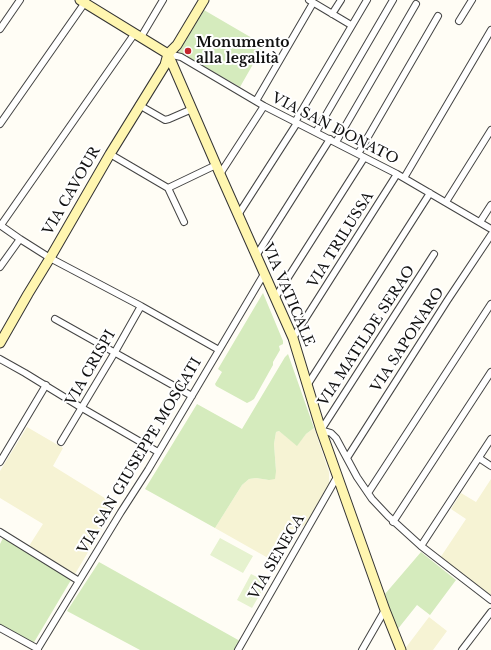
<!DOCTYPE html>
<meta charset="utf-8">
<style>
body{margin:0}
canvas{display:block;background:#fffdf5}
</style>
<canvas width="491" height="650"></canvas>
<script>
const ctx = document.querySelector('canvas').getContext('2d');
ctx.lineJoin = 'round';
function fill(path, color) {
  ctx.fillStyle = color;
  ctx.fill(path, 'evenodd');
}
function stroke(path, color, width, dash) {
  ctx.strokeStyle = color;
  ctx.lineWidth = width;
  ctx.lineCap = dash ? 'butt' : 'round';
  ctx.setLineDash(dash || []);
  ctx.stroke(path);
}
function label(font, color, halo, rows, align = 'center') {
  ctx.font = font + ' "Libre Baskerville",serif';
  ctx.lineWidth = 4;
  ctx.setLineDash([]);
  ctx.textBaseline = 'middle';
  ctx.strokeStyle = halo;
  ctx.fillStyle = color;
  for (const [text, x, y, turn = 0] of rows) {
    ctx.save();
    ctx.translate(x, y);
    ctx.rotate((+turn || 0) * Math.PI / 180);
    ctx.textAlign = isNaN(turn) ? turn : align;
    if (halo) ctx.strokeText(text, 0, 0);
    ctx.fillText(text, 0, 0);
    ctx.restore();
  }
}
fill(new Path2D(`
 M 27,427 L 63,448 L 53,466 L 116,505 L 75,574 L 29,546 L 43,524 L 0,498 L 0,471 Z
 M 314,428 L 329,472 L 329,485 L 306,524 L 300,528 L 283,530 L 280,533 L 268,558 L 215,528 L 242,485 L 249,479 L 256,478 L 269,480 L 276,471 L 274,444 L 276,432 L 279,431 L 297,445 L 306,434 Z
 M 491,479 L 491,595 L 440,558 L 466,519 L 451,509 L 461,493 L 476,502 Z
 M 429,617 L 447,631 L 433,650 L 404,650 Z`), '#f6f3d4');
fill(new Path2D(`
 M 204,10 L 264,45 L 240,87 L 179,52 Z
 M 263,293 L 283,341 L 283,344 L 279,346 L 280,350 L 273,362 L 273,365 L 254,399 L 251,401 L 247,403 L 216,386 L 215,384 L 222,372 L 218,369 Z
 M 288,354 L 314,428 L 306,434 L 297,446 L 279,431 L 276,432 L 274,444 L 276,471 L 275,479 L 269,480 L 256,478 L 249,479 L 242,485 L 215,528 L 145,489 L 197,404 L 242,429 L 285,357 Z
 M 3,538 L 71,580 L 33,644 L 0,625 L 0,544 Z
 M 421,552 L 456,580 L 430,615 L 417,605 L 397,630 L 385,594 Z
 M 99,562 L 240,641 L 235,650 L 140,650 L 67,611 Z`), '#d5ebbd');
fill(new Path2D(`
 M 220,538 L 253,556 L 243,573 L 210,555 Z
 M 251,574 L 267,582 L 252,608 L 237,600 Z`), '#e6f2cf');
const street = new Path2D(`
 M 309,0 L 351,25
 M 332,14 L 341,0
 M 459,21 L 472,0
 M 0,29 L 20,0
 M 141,37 L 163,0
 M 168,54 L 181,57 L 264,106 L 397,174 L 491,229
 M 256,101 L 313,3
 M 139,105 L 165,120 L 169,119 L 192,109
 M 295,122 L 367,0
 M 0,124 L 86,1
 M 316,132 L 393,0
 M 336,142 L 416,4
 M 110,154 L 168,188 L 184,222
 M 358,154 L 438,16
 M 220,174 L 264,106
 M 404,178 L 491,30
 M 168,188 L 216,165
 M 446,202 L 491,130
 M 238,215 L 297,123
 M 480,222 L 491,205
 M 0,225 L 20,239 L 50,258 L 141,306 L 219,350
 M 1,225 L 135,33
 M 434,254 L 321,430 L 331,433 L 336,438 L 357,477 L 372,499 L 388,516 L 421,546 L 491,600
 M 256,256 L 330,139
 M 0,267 L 20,239
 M 275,298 L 364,158
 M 55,319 L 192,396
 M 293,338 L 397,174
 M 0,359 L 25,373 L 82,408 L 158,452
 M 308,384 L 430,193
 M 61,442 L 115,352 L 141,306
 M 347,458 L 447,301 L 491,235
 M 479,458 L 491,466
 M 0,462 L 46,385
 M 368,493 L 491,304
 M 393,522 L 491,372
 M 0,532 L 79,581
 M 421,546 L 491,439
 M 0,628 L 38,649
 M 37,650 L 121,512 L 148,470 L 264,274
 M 238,650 L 337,477
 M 362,650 L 385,610
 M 462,650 L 491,612`);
const secondary = new Path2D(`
 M 80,0 L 168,54 L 220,174 L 293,338 L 321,430 L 385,610 L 401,650
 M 0,343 L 28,294 L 50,258 L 110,154 L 165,65 L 168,54 L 177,45 L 204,0`);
stroke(street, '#444', 8);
stroke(secondary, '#333', 11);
stroke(street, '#fff', 6);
stroke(secondary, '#fff6b0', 9);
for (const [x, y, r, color] of [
 [188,51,4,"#c4262e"]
]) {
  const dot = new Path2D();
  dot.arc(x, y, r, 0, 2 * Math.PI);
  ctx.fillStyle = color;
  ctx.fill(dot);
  stroke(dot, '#fff', 1.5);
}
label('bold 14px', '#111', '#fff', [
 ["Monumento",196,43],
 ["alla legalità",196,59]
], 'left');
label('14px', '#111', '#fff', [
 ["VIA SAN DONATO",335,129,27],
 ["VIA CAVOUR",72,191,-60],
 ["VIA TRILUSSA",341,240,-58],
 ["VIA VATICALE",288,295,67],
 ["VIA MATILDE SERAO",367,336,-57],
 ["VIA SAPONARO",408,340,-57],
 ["VIA CRISPI",91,368,-60],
 ["VIA SAN GIUSEPPE MOSCATI",140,456,-59],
 ["VIA SENECA",277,557,-60]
]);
</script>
